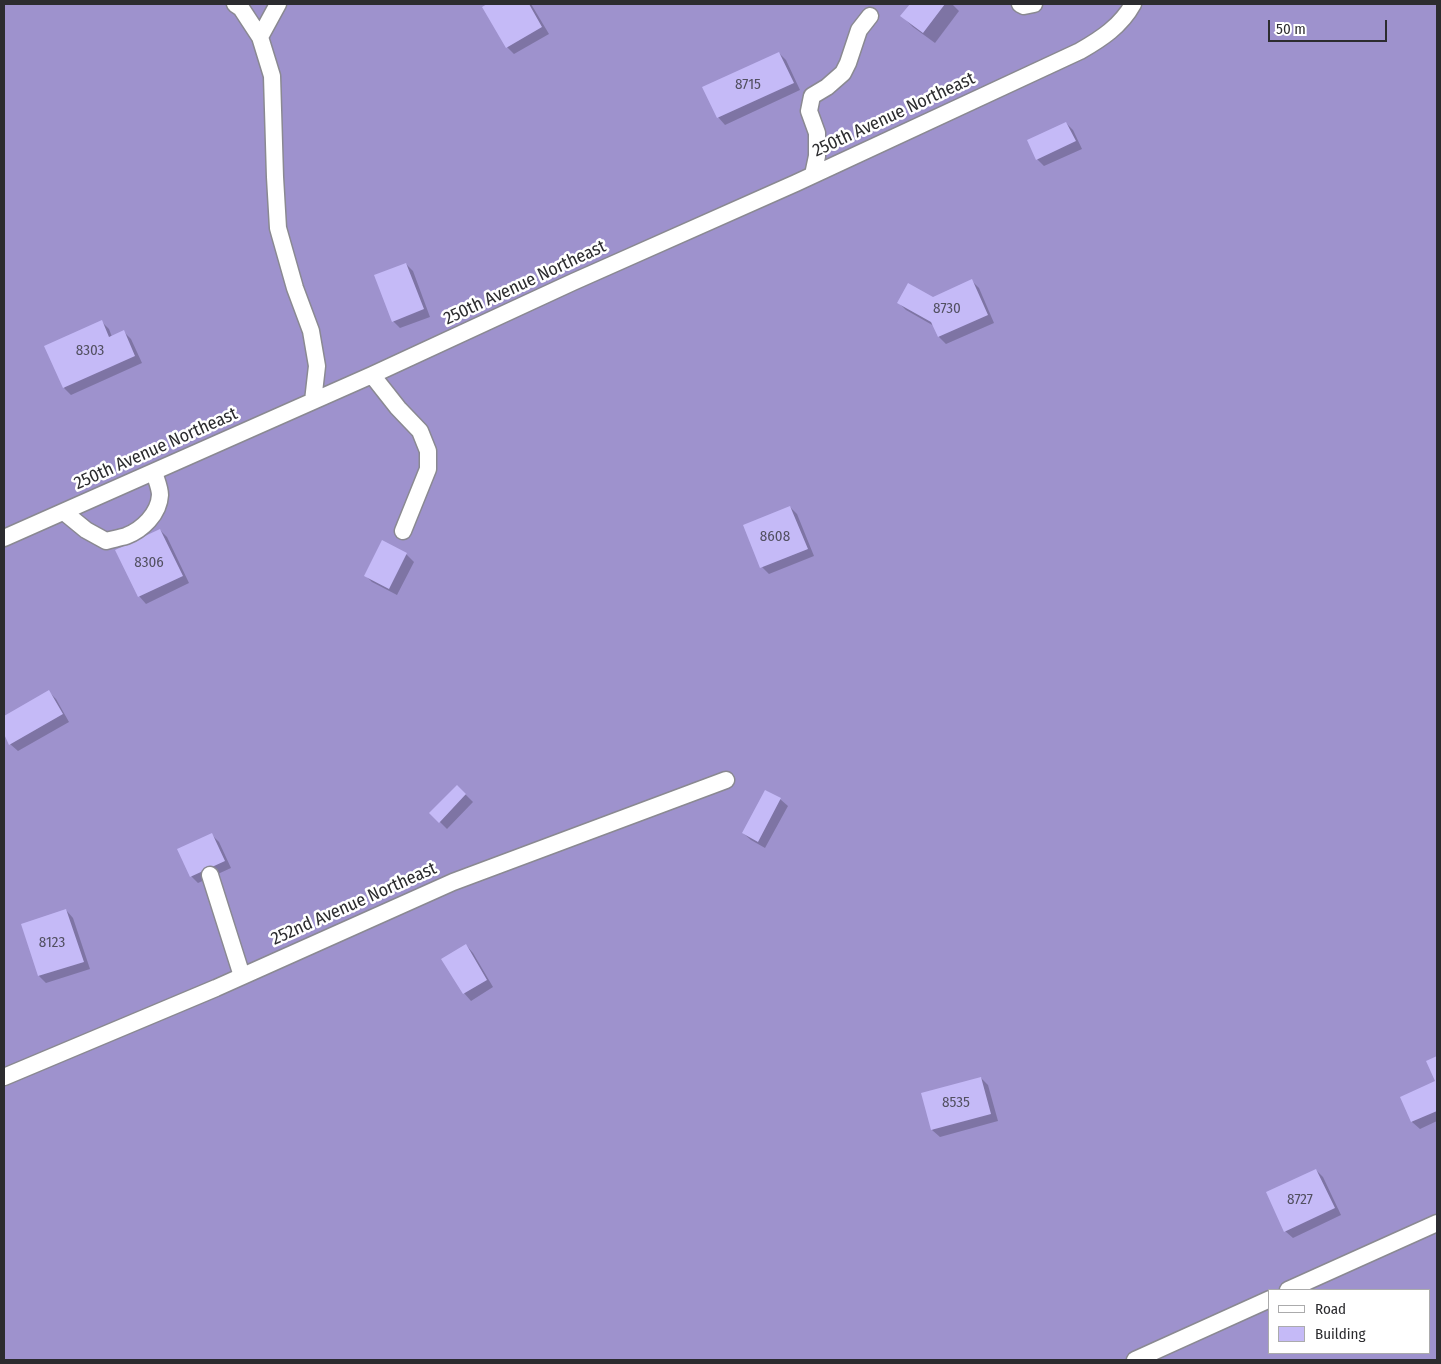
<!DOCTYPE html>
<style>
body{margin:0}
#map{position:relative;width:1441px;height:1364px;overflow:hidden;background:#dfdee6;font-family:"Fira Sans Condensed",sans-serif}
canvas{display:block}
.frame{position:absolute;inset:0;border:5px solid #2c2c2f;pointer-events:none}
.legend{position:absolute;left:1268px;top:1289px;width:162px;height:65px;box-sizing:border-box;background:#fff;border:1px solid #ababac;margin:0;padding:6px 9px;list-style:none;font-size:15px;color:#2c2c2f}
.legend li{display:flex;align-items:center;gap:10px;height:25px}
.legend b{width:25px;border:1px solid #ababac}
.scale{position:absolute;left:1268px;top:20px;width:119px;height:22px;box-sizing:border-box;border:2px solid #2c2c2f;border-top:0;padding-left:6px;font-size:15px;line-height:18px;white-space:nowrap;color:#2c2c2f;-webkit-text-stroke:4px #fff;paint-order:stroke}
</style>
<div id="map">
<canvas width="1441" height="1364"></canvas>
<div class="frame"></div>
<ul class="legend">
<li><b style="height:6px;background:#fff"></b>Road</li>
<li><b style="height:14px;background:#c5baf7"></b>Building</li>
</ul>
<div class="scale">50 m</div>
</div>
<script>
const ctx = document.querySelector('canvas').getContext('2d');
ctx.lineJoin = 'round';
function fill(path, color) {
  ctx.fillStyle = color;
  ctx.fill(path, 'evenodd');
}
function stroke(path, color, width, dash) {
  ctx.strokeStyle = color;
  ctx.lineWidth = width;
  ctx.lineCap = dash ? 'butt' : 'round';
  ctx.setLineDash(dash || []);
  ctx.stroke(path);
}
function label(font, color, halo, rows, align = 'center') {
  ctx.font = font + ' "Fira Sans Condensed",sans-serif';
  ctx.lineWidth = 5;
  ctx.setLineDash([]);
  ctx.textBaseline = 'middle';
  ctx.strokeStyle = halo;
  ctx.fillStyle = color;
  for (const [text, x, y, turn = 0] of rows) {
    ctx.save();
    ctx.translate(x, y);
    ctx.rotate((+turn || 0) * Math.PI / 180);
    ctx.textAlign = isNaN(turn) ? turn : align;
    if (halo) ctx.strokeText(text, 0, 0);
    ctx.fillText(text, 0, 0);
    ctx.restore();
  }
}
fill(new Path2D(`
 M 4,4 L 1437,4 L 1437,1360 L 4,1360 ZM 1270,1290 L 1430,1290 L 1430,1353 L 1270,1353 Z`), '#9e92cd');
fill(new Path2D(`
 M 490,4 L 531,4 L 549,34 L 514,54 L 507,47 L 484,7 Z
 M 911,4 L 952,4 L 959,11 L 935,43 L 913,27 L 902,16 Z
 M 779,53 L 786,60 L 800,90 L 725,125 L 718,117 Z
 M 1066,123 L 1073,130 L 1082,149 L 1044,166 L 1037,159 Z
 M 406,264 L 413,271 L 430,317 L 400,328 L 393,321 Z
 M 972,281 L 979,288 L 994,323 L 946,344 L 939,337 L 934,326 L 906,310 L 899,303 L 933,298 Z
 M 102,322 L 109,329 L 112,337 L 124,332 L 131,339 L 142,363 L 71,395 L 64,388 Z
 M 790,507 L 797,514 L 814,556 L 769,574 L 762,567 Z
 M 160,530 L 167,537 L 189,583 L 146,604 L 139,596 Z
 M 382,542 L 406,554 L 414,562 L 397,595 L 372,582 L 365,575 Z
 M 49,692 L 56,699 L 69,722 L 18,751 L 10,744 L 4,732 L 4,718 Z
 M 457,786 L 473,802 L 447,829 L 431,813 Z
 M 766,791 L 780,799 L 788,806 L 765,848 L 751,840 L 743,833 Z
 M 212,835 L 219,842 L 231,868 L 198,883 L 191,876 Z
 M 66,910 L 73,918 L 90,969 L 46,983 L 39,976 L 22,925 Z
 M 466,945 L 473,953 L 493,987 L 471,1001 L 464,993 Z
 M 1437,1057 L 1437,1121 L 1420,1129 L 1412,1122 L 1402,1098 L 1437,1082 L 1428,1062 Z
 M 981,1078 L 988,1085 L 998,1121 L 940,1137 L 932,1130 Z
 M 1316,1170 L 1323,1177 L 1341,1215 L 1293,1238 L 1285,1231 Z`), '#0003');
fill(new Path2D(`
 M 487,4 L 529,4 L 542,27 L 506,48 L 482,7 Z
 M 910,4 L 945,4 L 923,33 L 900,16 Z
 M 779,52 L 794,83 L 717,118 L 702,87 Z
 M 1066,122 L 1076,141 L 1036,160 L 1027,140 Z
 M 406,263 L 424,309 L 392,322 L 374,275 Z
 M 972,279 L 988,315 L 938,337 L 931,322 L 897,303 L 908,283 L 933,297 Z
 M 102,320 L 109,337 L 124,330 L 135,356 L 63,388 L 44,346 Z
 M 790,506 L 808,549 L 760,568 L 743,525 Z
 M 160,529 L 183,576 L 138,597 L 115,550 Z
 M 382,540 L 407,553 L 389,589 L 364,576 Z
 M 49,690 L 63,714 L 9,745 L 4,734 L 4,716 Z
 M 457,785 L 466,794 L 439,823 L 429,813 Z
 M 765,790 L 781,798 L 758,842 L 742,833 Z
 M 212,833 L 225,861 L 190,877 L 177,849 Z
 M 66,909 L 84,962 L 38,976 L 21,924 Z
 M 466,944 L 487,980 L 463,994 L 441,959 Z
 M 1437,1056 L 1437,1111 L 1411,1122 L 1400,1097 L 1435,1081 L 1426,1061 Z
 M 981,1077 L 991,1114 L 931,1130 L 921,1093 Z
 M 1316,1169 L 1335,1208 L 1284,1232 L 1266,1192 Z`), '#c5baf7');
const minor = new Path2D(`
 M 235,4 L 241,8 L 260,37 L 272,76 L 275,177 L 278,228 L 295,288 L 311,331 L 317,366 L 313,401
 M 1020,4 L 1024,6 L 1034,4
 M 260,37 L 278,4
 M 813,175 L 817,156 L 817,133 L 809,111 L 812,96 L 827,87 L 843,73 L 848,63 L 859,30 L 870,16
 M 372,375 L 398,408 L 420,431 L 428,451 L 428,469 L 403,531
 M 64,512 L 86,530 L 106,541 C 113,539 120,538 126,536 C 142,530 159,514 160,495 C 160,488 156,479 154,472
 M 4,538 L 372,375 L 573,282 L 796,183 L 1080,51 C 1101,39 1121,26 1133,4
 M 210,875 L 242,976
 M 4,1077 L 216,988 L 453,882 L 726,780
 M 1288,1290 L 1437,1223
 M 1135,1360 L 1270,1299`);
stroke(minor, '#8a8991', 19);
stroke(minor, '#fff', 16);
label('15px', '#525061', null, [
 ["8715",748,85],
 ["8730",947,309],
 ["8303",90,351],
 ["8608",775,537],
 ["8306",149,563],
 ["8123",52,943],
 ["8535",956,1103],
 ["8727",1300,1200]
]);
label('18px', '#2c2c2f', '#fff', [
 ["250th Avenue Northeast",894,115,-25],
 ["250th Avenue Northeast",525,283,-25],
 ["250th Avenue Northeast",156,449,-24],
 ["252nd Avenue Northeast",354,904,-24]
]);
</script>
